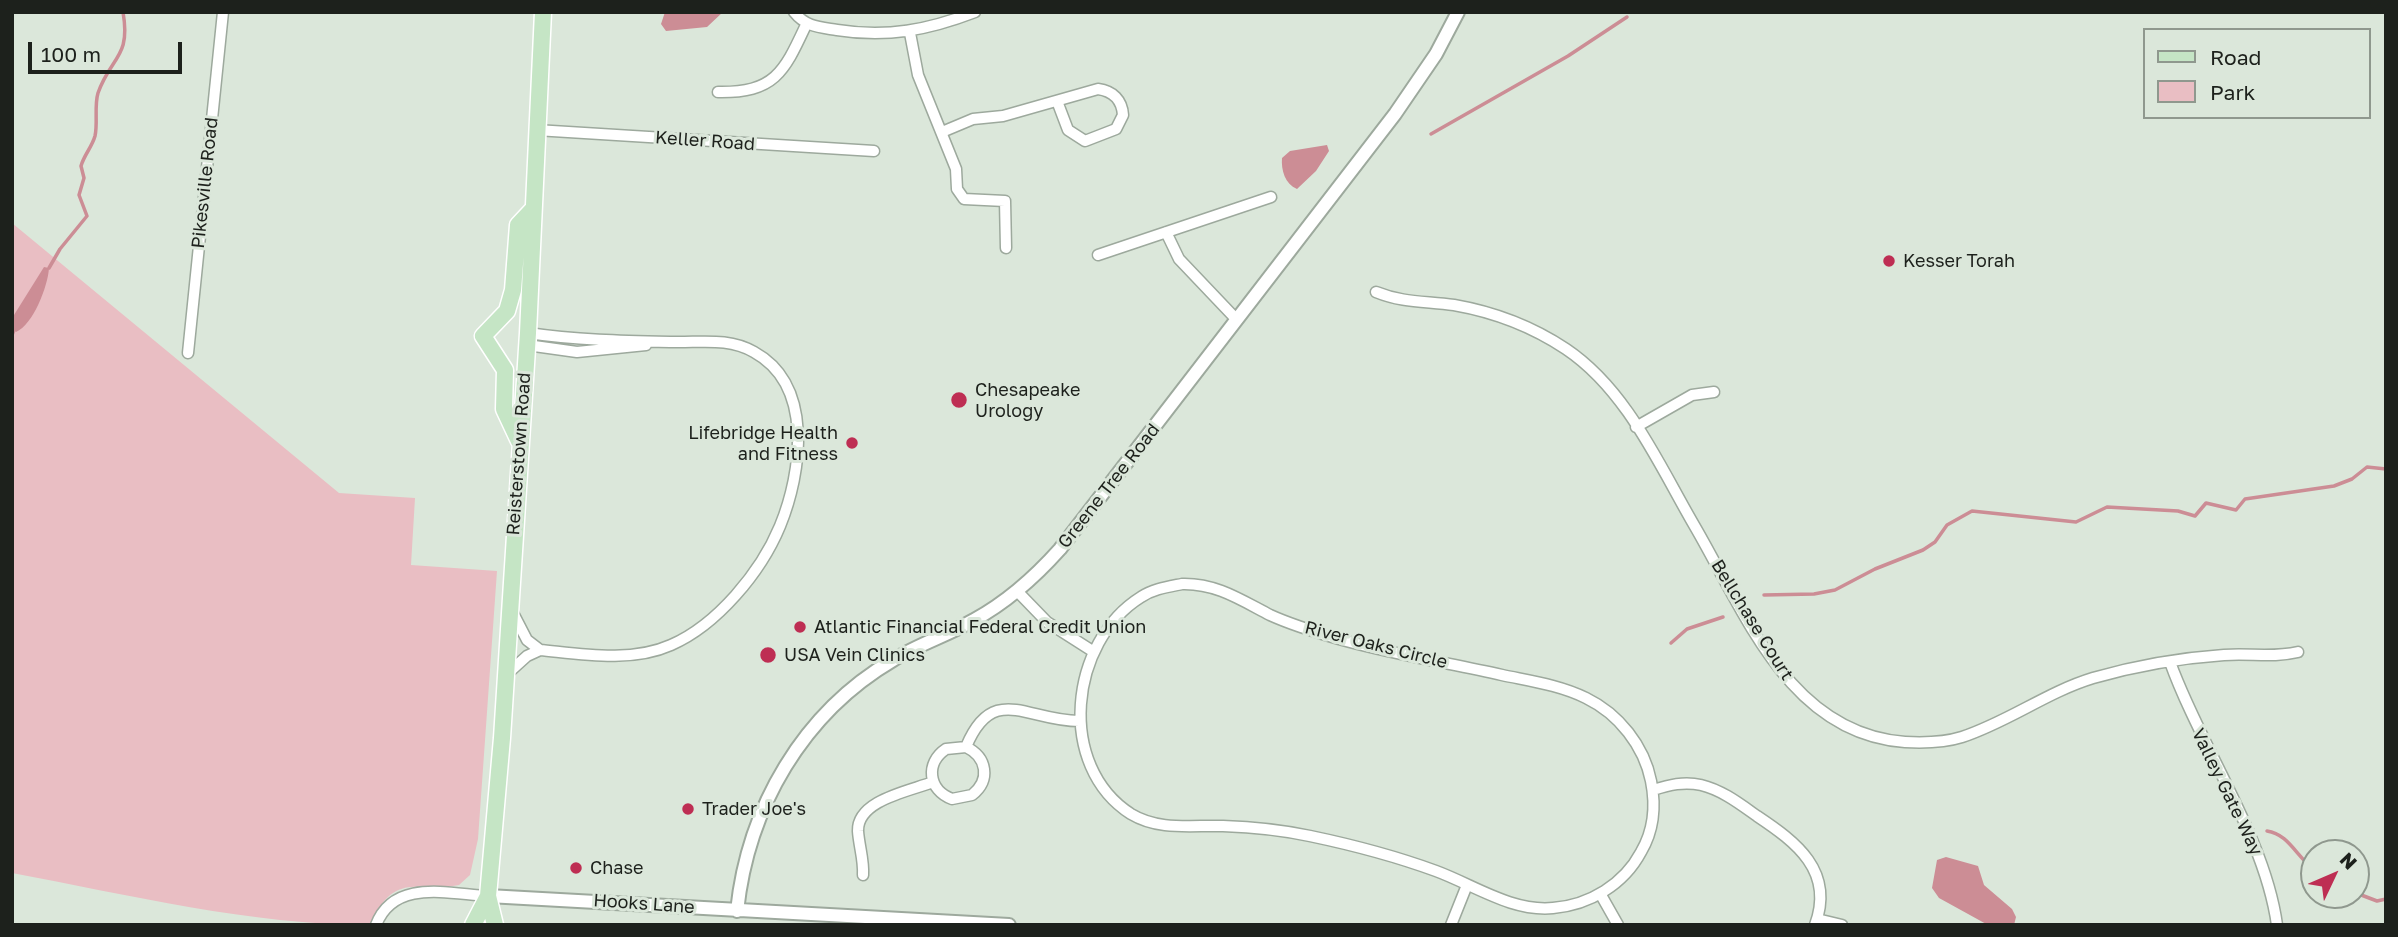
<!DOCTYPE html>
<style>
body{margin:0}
#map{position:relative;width:2398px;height:937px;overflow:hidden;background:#dbe7da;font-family:"Golos Text",sans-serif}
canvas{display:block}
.frame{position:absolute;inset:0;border:14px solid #1d211c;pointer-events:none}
.legend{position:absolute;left:2143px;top:28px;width:228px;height:91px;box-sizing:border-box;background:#dbe7da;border:2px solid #8f988e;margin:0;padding:9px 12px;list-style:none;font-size:21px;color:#1d211c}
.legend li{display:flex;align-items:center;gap:14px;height:35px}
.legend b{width:35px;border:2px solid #8f988e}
.north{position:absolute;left:2300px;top:839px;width:70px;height:70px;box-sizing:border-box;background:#dbe7da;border:2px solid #8f988e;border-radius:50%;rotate:46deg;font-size:19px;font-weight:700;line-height:28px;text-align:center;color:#1d211c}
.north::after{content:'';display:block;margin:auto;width:24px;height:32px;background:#be2e53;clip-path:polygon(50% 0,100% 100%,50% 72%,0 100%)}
.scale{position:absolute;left:28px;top:42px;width:154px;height:32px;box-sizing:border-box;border:4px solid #1d211c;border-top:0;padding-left:9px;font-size:21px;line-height:24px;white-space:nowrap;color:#1d211c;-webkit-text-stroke:5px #dbe7da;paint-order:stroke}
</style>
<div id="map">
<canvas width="2398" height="937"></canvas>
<div class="frame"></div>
<ul class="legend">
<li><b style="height:9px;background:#c5e5c5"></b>Road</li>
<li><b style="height:19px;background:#e9bec3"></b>Park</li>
</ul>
<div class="north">N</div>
<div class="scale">100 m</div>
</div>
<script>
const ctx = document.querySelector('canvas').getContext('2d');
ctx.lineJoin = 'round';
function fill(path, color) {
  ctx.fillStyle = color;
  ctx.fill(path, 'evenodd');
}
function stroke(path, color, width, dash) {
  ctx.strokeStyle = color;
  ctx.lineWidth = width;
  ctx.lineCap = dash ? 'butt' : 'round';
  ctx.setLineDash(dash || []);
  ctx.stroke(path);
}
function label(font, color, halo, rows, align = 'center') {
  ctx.font = font + ' "Golos Text",sans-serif';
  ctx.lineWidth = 6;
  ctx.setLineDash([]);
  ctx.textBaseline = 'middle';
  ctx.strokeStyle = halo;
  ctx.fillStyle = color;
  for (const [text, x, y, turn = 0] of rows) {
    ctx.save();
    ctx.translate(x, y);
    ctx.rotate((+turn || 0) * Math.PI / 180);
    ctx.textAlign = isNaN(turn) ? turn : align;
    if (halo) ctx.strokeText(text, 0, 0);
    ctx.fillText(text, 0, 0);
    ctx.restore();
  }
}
fill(new Path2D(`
 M 12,223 L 339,493 L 415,498 L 411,565 L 497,571 L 478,839 L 470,875 L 459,885 C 415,893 395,870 370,925 C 250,925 130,895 12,873 Z`), '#e9bec3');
fill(new Path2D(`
 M 665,12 L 723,12 L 707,27 L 666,31 L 661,24 Z
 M 1327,145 L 1329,151 L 1316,171 L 1297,189 C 1285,184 1281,170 1282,158 L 1290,151 Z
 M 44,267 L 49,268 C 48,286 33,325 16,332 L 13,329 L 14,315 Z
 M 1946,857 L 1978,866 L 1984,885 L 2012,909 L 2016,917 L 2014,925 L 1988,925 L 1939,898 L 1932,888 L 1937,860 Z`), '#cc8d95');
stroke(new Path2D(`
 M 1431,134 L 1568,56 L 1627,17
 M 49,268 L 60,249 L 87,216 L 79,195 L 84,178 L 81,166 C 84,155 92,147 95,136 C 98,123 94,106 98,93 C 111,56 131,58 123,12
 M 12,335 L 14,330
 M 1764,595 L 1814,594 L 1835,590 L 1875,569 L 1923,550 L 1935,542 L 1947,525 L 1972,511 L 2076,522 L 2107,507 L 2178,511 L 2195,516 L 2206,503 L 2236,510 L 2245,499 L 2334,486 L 2352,479 L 2367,467 L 2386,469
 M 1671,643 L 1687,629 L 1723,617
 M 2267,831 C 2289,834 2297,858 2314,869
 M 2356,893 L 2377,901 L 2386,899`), '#cc8d95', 3.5);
const minor = new Path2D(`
 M 794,12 C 806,27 819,27 837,30 C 887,38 928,30 975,12
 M 910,33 L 918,75 L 956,169 L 957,189 L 964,199 L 1005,201 L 1006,248
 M 718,92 C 775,93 784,72 806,25
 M 536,130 L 874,151
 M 942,132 L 973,119 L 1003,116 L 1098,89 C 1113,91 1122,100 1123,115 L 1116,129 L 1085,141 L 1068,130 L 1057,101
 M 1166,232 L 1179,259 L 1237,320
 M 1098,255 L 1271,197
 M 1376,292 C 1403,303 1426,301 1454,305 C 1494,312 1533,327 1566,349 C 1627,390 1659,465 1694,525 C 1745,612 1789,734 1905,742 C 1924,743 1943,743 1962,737 C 2008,722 2047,692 2093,678 C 2135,666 2180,658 2224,655 C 2250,653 2273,658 2298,652
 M 527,345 L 577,352 L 646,345
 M 188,353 L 223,12
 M 1636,427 L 1692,395 L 1714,392
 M 1182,584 C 1216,583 1241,600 1270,615 C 1292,625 1315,632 1339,639 C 1392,654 1448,663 1502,675 C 1530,681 1560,685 1586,698 C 1619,714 1644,746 1651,781 C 1656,806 1654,830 1641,852 C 1624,884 1590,905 1553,908 C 1512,912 1474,885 1436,871 C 1395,856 1353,845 1310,836 C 1282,830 1252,827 1223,826 C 1192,825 1159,831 1131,814 C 1056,766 1069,642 1141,597 C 1153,589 1167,587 1182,584 Z
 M 1017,591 L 1047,622 L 1094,652
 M 512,611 L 527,640 L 540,650
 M 2170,662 C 2201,748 2265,837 2277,925
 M 506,675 L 527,656 L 540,650 C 581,654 631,663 671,645 C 717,625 761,572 780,526 C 802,472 814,385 754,352 C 728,337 700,343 671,342 C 624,341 575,340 528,333
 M 966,747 C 987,757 991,780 972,795 L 952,799 C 928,790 925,763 946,749 L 966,747 C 993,682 1027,721 1079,721
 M 1653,790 C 1669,785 1684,781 1701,785 C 1722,790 1740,804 1757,816 C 1796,842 1835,871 1815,925
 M 863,875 C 864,860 859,846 858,831 C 857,800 910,791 933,782
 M 1601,895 L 1618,925
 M 1817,919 L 1842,925
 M 376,925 C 394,878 449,894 488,896
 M 1451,925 L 1467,885`);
const tertiary = new Path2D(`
 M 488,896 L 1009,925
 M 737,911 C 748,807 803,713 893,660 C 919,644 948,635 974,620 C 1007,602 1035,577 1060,549 L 1395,114 L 1436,54 L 1458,12`);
const primary = new Path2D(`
 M 519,441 L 504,409 L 505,370 L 483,336 L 507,311 L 513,290 L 518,225 L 533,209
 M 488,896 L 495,925
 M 473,925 L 488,896 L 502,738 L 528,333 L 543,12`);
stroke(minor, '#9da99d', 13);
stroke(tertiary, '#9da99d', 16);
stroke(primary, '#fff', 19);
stroke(minor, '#fff', 10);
stroke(tertiary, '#fff', 12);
stroke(primary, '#c5e5c5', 16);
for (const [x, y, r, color] of [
 [1889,261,7,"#be2e53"],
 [959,400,9,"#be2e53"],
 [852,443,7,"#be2e53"],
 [800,627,7,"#be2e53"],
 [768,655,9,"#be2e53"],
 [688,809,7,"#be2e53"],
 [576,868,7,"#be2e53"]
]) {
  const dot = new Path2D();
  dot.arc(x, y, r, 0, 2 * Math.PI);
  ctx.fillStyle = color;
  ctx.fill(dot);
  stroke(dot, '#dbe7da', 2.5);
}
label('18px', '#1d211c', '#dbe7da', [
 ["Keller Road",705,141,4],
 ["Pikesville Road",205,183,-84],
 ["Reisterstown Road",519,454,-86],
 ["Greene Tree Road",1109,486,-52],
 ["Bellchase Court",1752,620,58],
 ["River Oaks Circle",1376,645,14],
 ["Valley Gate Way",2227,792,64],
 ["Hooks Lane",644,904,4]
]);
label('18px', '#1d211c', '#dbe7da', [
 ["Kesser Torah",1903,261],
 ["Chesapeake",975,390],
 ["Urology",975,411],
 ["Lifebridge Health",838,433,"right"],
 ["and Fitness",838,454,"right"],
 ["Atlantic Financial Federal Credit Union",814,627],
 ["USA Vein Clinics",784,655],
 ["Trader Joe's",702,809],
 ["Chase",590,868]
], 'left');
</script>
